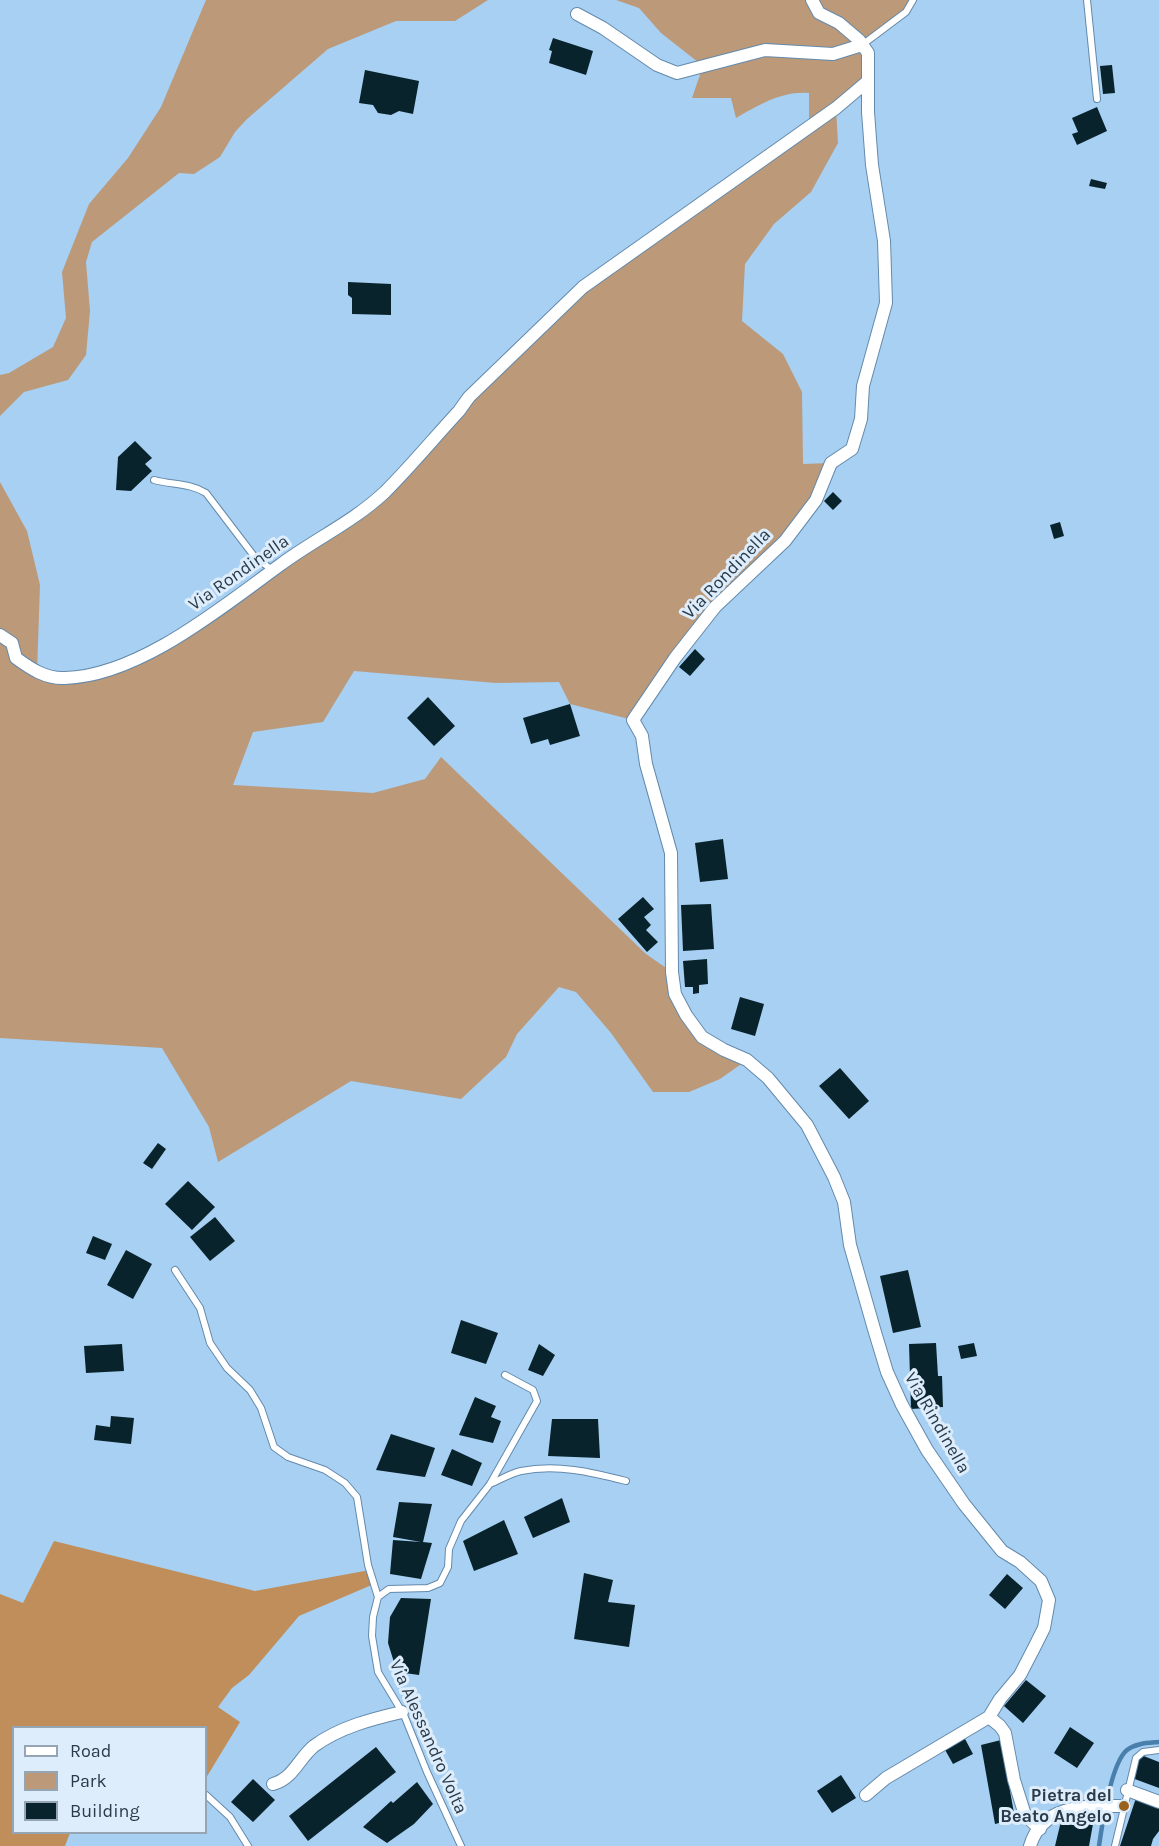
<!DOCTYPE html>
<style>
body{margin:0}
#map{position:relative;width:1159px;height:1846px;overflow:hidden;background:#a7d0f3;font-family:Karla,sans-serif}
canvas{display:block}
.legend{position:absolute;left:12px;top:1726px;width:195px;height:108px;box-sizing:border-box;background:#ddedfc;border:2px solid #95a5b4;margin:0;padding:8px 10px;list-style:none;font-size:18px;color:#2a3a48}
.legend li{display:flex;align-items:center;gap:12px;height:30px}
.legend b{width:30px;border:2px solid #95a5b4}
</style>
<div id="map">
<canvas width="1159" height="1846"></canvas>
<ul class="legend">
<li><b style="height:8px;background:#fff"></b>Road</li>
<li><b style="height:16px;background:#bc9978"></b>Park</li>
<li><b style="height:16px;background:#09232c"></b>Building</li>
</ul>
</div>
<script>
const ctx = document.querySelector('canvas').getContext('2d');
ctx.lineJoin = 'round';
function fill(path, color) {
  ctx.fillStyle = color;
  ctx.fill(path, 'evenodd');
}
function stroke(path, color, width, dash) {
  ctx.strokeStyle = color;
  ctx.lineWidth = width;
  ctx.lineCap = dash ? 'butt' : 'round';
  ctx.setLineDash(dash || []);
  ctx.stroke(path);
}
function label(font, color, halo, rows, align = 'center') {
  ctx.font = font + ' Karla,sans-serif';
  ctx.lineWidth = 6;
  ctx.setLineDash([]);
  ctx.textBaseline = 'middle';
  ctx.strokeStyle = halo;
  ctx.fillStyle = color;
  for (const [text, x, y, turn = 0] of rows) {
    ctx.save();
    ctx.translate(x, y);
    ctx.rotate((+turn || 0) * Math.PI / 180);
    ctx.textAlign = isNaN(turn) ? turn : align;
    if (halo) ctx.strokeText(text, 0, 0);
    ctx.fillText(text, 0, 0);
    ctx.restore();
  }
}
fill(new Path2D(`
 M 206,0 L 488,0 L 455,21 L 396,21 L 328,49 L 247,119 L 235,132 L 220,157 L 194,174 L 179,173 L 92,242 L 86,262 L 90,311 L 86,355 L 68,380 L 24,392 L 0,416 L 0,375 L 9,373 L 53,347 L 66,318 L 62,272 L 89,204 L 128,158 L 161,107 Z
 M 616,0 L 913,0 L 906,12 L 863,44 L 868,81 L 836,108 L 838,143 L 811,192 L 774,224 L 745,264 L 742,321 L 783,354 L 802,392 L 803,464 L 831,463 L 816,500 L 715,607 L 633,720 L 570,704 L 559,682 L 496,683 L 354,671 L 323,722 L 253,732 L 233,785 L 373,793 L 425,779 L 441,757 L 646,954 L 672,972 L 675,994 L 702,1037 L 747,1060 L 720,1079 L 689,1092 L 653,1092 L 611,1033 L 576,992 L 559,987 L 517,1034 L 506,1057 L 461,1099 L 351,1081 L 218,1162 L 209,1127 L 162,1048 L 0,1038 L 0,482 L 27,531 L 40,585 L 37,673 L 63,679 L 128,663 L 349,522 L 583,287 L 809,126 L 809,93 C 781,91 759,105 736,118 L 731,98 L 692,98 L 703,66 L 661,33 L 639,8 Z`), '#bc9978');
fill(new Path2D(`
 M 54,1541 L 255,1591 L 370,1570 L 374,1584 L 299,1616 L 249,1675 L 232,1688 L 218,1707 L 240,1722 L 206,1778 L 206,1728 L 14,1728 L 14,1832 L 70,1833 L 65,1846 L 0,1846 L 0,1594 L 23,1603 Z`), '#c08e5b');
stroke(new Path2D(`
 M 1099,1846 C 1102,1825 1111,1763 1127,1750 C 1136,1743 1148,1743 1159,1742`), '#497fab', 4.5);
fill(new Path2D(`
 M 553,38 L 593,51 L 586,75 L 549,63 L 552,51 L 549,50 Z
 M 1112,65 L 1115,93 L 1103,94 L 1100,66 Z
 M 365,70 L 419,81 L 413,114 L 399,111 L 391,115 L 378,113 L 373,105 L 359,103 Z
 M 1097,107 L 1107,131 L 1077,145 L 1072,134 L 1078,132 L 1072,118 Z
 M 1091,179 L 1107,183 L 1105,189 L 1089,186 Z
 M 348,282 L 391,284 L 391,315 L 352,314 L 352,298 L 348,295 Z
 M 135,441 L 152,458 L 145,464 L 152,471 L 131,491 L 116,490 L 118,457 Z
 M 833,492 L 842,501 L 833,510 L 824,501 Z
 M 1060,522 L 1064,536 L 1054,539 L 1050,525 Z
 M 695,649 L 705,659 L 690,676 L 679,667 Z
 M 428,697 L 455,726 L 434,746 L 407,718 Z
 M 570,704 L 580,736 L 550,745 L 548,739 L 531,744 L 523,718 Z
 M 723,839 L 728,879 L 700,882 L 695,843 Z
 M 643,897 L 654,909 L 644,917 L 651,925 L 646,930 L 658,942 L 647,952 L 618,919 Z
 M 711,904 L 714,949 L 683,951 L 681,905 Z
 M 707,959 L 708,984 L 699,985 L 699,993 L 693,994 L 693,987 L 685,987 L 683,961 Z
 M 740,997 L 764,1004 L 755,1036 L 731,1029 Z
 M 840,1068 L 869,1101 L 849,1119 L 819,1086 Z
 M 158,1143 L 166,1149 L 152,1169 L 143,1163 Z
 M 188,1181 L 215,1207 L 192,1230 L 165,1204 Z
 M 215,1217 L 235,1241 L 210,1261 L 190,1237 Z
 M 93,1236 L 112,1244 L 105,1260 L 86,1253 Z
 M 126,1250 L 152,1264 L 133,1299 L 107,1285 Z
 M 908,1270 L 921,1327 L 893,1333 L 880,1276 Z
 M 461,1320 L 498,1333 L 486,1364 L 451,1353 Z
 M 936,1343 L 938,1376 L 942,1376 L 943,1407 L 911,1409 L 909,1344 Z
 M 974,1343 L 977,1356 L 961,1359 L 958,1346 Z
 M 122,1344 L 124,1371 L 86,1373 L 84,1346 Z
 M 539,1344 L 555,1355 L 543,1376 L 528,1370 Z
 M 475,1397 L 496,1406 L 491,1417 L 501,1421 L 493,1443 L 459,1435 Z
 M 111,1416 L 134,1418 L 131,1444 L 94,1440 L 96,1425 L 110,1427 Z
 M 552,1419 L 598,1419 L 600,1458 L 548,1456 Z
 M 391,1434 L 435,1448 L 425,1477 L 376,1470 Z
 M 452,1449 L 482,1463 L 472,1486 L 441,1475 Z
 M 562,1498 L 570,1522 L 533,1538 L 524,1517 Z
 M 399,1502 L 432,1504 L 423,1542 L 432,1543 L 421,1579 L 390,1574 L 393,1540 L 421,1542 L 393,1537 Z
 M 504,1520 L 518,1554 L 474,1571 L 463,1541 Z
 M 584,1573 L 613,1580 L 608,1602 L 635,1605 L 629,1647 L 574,1639 Z
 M 1007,1574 L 1023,1588 L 1005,1609 L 989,1595 Z
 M 401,1598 L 431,1599 L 419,1675 L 397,1672 L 388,1643 L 390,1617 Z
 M 1026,1680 L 1046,1696 L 1023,1723 L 1004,1706 Z
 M 1070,1727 L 1094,1743 L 1077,1768 L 1054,1753 Z
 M 964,1737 L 973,1754 L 953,1764 L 944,1748 Z
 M 1001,1740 L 1015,1819 L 995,1824 L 981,1745 Z
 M 376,1747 L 396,1772 L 308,1841 L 289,1816 Z
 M 1141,1755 L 1159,1762 L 1159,1788 L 1132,1778 Z
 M 841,1775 L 856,1798 L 832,1813 L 817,1791 Z
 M 253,1779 L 275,1800 L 253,1822 L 231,1802 Z
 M 417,1782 L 433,1804 L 414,1824 L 387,1843 L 363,1827 L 391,1801 L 393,1803 Z
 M 1136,1798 L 1159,1805 L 1159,1831 L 1153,1839 L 1151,1846 L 1120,1846 Z
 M 1062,1817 L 1093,1824 L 1089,1846 L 1055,1846 Z`), '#09232c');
const lane = new Path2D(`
 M 1087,0 L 1097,99
 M 862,45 L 906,12 L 913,0
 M 154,480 C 172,485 190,483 206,493 L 254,556 L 272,570
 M 175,1270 L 200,1308 L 210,1343 L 227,1368 L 250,1390 L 261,1408 L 274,1447 L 288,1457 L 325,1470 L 345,1483 L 357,1497 L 368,1565 L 378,1597
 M 490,1484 C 500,1480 511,1473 521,1471 C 557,1464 591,1472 626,1481
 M 206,1795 L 230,1817 L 248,1846
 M 461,1846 L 427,1772 L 404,1715 L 378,1672 L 372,1636 L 373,1617 L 378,1597 L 389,1589 L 428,1588 L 440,1583 L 448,1567 L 449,1549 L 461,1521 L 490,1484 L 537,1401 L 533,1390 L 505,1375
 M 1115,1846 L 1136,1758 L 1143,1752 L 1159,1750`);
const street = new Path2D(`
 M 812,0 L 819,13 L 839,23 L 859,40 L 868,53 L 868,112 L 872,165 L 884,241 L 886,303 L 863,386 L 861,419 L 852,449 L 831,463 L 816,500 L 785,541 L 715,607 L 675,658 L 633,720 L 642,736 L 646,764 L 671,853 L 672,972 L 675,994 L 686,1015 L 702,1037 L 724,1050 L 747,1060 L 768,1078 L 807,1125 L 834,1177 L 844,1202 L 850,1245 L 874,1329 L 887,1372 L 902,1405 L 927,1450 L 964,1504 L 1002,1551 L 1020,1562 L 1041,1581 L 1049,1600 L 1044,1628 L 1034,1648 L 1020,1675 L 1000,1699 L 989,1717
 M 577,14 L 603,28 L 657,65 L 677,73 L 765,50 L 833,54 L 862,45
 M 0,635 L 12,643 L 16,658 C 31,669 46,679 65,678 C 139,676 222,607 280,565 C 315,539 353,522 385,492 C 411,466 434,438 459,411 L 469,397 L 583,287 L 836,108 L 868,81
 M 273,1784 C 293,1779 299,1758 314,1746 C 340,1727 372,1719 402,1712
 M 1127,1790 L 1159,1802
 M 866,1795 L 886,1778 L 989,1717 L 1000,1726 L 1005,1733 L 1014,1780 L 1025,1815 L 1040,1829
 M 1030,1846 C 1043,1803 1088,1806 1124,1806`);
stroke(lane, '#648aab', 8);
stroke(street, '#648aab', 14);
stroke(lane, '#fff', 6);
stroke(street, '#fff', 12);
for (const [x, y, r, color] of [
 [1124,1806,6,"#9b621f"]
]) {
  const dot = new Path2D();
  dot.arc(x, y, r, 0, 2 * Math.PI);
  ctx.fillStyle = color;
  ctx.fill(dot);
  stroke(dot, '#ddedfc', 2);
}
label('18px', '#2a3a48', '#ddedfc', [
 ["Via Rondinella",239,573,-35],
 ["Via Rondinella",727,574,-46],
 ["Via Rindinella",937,1423,60],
 ["Via Alessandro Volta",428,1737,66]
]);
label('bold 18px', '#2a3a48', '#ddedfc', [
 ["Pietra del",1112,1796],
 ["Beato Angelo",1112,1817]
], 'right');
</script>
